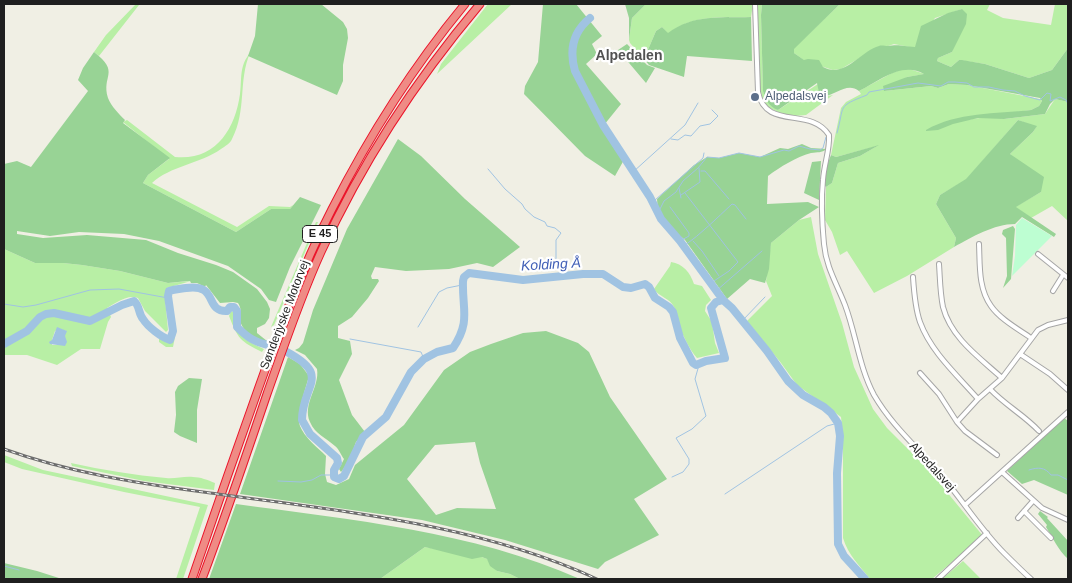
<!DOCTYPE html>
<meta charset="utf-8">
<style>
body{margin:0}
#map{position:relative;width:1072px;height:583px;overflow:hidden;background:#f0efe4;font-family:Helvetica,sans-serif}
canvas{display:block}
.frame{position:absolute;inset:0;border:5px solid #1f1f1f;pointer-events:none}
</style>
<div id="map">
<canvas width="1072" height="583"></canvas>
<div class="frame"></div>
</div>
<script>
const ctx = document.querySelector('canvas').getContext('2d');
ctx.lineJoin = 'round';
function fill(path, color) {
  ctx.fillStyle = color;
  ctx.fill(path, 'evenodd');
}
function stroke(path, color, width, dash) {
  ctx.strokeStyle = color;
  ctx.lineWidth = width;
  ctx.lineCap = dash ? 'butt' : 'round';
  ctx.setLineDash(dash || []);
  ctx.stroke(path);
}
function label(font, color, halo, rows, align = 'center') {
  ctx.font = font + ' Helvetica,sans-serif';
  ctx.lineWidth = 4.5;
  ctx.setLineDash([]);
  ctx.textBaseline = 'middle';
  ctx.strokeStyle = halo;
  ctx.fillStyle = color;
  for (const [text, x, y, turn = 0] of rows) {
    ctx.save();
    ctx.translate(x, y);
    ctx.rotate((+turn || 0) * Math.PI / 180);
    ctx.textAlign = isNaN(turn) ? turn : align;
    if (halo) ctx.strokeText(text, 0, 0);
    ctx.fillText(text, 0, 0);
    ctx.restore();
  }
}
fill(new Path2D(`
 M 136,4 L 142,4 L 139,5 L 99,56 L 94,52 L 106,35 Z
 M 488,4 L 512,4 L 437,74 L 441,64 Z
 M 646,4 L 753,4 L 751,17 C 721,18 693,14 668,34 L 662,27 L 656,31 L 644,59 L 630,43 L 629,40 L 632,18 Z
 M 757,4 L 762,4 L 761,15 L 763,90 L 766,101 L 778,110 L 818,84 L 819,93 L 823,97 L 833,95 L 806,115 L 794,116 L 780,113 L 768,107 L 763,101 L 760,87 Z
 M 840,4 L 990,4 L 987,10 L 1003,18 L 1051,25 L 1055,4 L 1068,4 L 1068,48 L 1052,70 L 1029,78 L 985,64 L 959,60 L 951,67 L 937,61 L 938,58 L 952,52 L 962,9 L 935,18 L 915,48 L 894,44 L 888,46 L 880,46 L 841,69 L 833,70 L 805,61 L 794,53 L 794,48 Z
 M 250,53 C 238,81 247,110 232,139 C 230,144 225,146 221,149 C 200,164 170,166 152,183 L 237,227 L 269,206 L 290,207 L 293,205 L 290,209 L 271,209 L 236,232 L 143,183 L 148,175 L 169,159 L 123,122 L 127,120 L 175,157 C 215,161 235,130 240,94 C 242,79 239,66 250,53 Z
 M 906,68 L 925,74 L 907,77 L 884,91 L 931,86 L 938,88 L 949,84 L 967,85 L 1040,99 L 1042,101 L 1039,106 L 1031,110 L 944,123 L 994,116 L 1004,119 L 1045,114 L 1055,99 L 1068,102 L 1068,221 L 1052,206 L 1031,218 L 1015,207 L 1041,192 L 1010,154 L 1033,132 L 1036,127 L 1018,120 L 966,180 L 940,195 L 936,204 L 956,238 L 954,247 L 907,276 L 874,293 L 847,251 L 840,255 L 832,232 L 825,220 L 826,187 L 832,183 L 838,163 L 860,156 L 877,146 L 836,157 L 831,155 L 841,108 L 846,102 L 861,94 L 859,91 L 892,73 Z
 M 811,217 L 818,254 L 842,323 L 854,367 L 873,409 L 887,428 L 928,469 L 983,536 L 932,579 L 870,579 C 860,566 848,555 843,538 L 843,436 L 841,417 L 797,385 L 781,363 L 747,321 L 772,296 L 766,281 L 771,243 L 799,220 Z
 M 316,222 L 318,222 L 274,325 L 271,327 Z
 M 4,249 L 35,263 L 63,263 L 82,265 L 120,271 L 168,283 L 191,281 L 167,288 L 165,298 L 168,330 L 166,332 L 145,311 L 138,298 C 127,294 116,303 107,308 L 111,317 L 108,322 L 100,349 L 81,349 L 57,365 L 27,355 L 4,355 ZM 60,329 L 66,331 L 58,345 L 52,345 L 52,340 L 55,331 Z
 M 671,262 C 683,264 690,272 694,284 L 702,286 L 711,300 L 706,305 L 705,311 L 712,322 L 715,343 L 719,353 L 697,358 C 689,349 684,337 679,326 C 677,320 677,313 674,307 C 670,298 659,297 654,289 L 670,266 Z
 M 231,311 L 234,312 C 236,335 244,340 264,349 L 262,352 C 240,341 238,339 229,316 Z
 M 176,332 L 173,347 L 166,347 L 159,342 L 159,338 L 170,341 Z
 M 4,455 L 43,470 L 208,505 L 183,579 L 176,579 L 200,507 L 124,492 L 22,469 L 4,462 Z
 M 71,463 C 103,470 134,475 166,478 C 175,479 184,476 193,477 C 200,477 208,480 215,483 L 214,490 L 144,481 L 72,466 Z
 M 425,547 L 482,557 L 487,559 L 497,571 L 510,574 L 520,579 L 380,579 Z
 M 963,561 L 981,579 L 942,579 Z`), '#b8efa5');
fill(new Path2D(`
 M 258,4 L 321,4 L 343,22 L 347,29 L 348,38 L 343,65 L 343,81 L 337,95 L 248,56 L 255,36 Z
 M 543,4 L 576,4 L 602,36 L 592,44 L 597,54 L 586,64 L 621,104 L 604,125 L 625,158 L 615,176 L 585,156 L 524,94 L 525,86 L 538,62 Z
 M 625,4 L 646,4 L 632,18 L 629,40 L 629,18 Z
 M 762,4 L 840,4 L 794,49 L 794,53 L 804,60 L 808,59 L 819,60 L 823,67 C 845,79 860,51 879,46 C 881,45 886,46 887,46 C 899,44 903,46 915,47 L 921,26 L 948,13 L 962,9 L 967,14 L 966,24 L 952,52 L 938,58 L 937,61 L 951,67 L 959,60 L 962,60 L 985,64 L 1029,78 L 1052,70 L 1068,48 L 1068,102 L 1055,99 L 1050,104 L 1045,114 L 1004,119 L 978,118 L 953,124 L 938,130 L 926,131 L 926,130 C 957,112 996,114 1031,110 L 1039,106 L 1042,101 L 1040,98 L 967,85 L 949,84 L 938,88 L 931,86 L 884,91 L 883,86 L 907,77 L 924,74 C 902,61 879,81 859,91 C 847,82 836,95 823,97 L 819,93 L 817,83 L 778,110 C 768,106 766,100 763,91 L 761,15 Z
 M 751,17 L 752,61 L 687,56 L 684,77 L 649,65 L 644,59 L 656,31 L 662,27 L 668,33 C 693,14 721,18 751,17 Z
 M 627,44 L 647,65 L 655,68 L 646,83 L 618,50 Z
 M 94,52 C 121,73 101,75 108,98 C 111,106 119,114 125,120 L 123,123 L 170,158 L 148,175 L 143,183 L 236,232 L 271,209 L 290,209 L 300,197 L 321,205 L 290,267 L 276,302 L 269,300 L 261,289 L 228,266 L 159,241 L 124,234 L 79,232 L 50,236 L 17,231 L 17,234 L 43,238 L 87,235 L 146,240 L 178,253 L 216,265 L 233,272 L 257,289 L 267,302 L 270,309 L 269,318 L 265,324 L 257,328 L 257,333 L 267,341 C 256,341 241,331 240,319 C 240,313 242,309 238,303 L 233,302 L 220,303 L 206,285 L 205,287 L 197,283 L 191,283 L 190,281 L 188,281 L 168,283 L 120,271 L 82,265 L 63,263 L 35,263 L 4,249 L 4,164 L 17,161 L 31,167 L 88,91 L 78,80 L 83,68 Z
 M 1018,120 L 1037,126 L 1033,132 L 1010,154 L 1044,177 L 1041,192 L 1016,207 L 1056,234 L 1054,237 L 1022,217 L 1015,224 C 994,224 972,237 954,247 L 956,238 L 936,204 L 940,195 L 966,179 Z
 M 398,139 L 421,156 L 465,199 L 520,247 L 493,267 L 477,263 L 449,269 L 406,271 L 375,267 L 371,276 L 372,279 L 378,279 L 379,281 L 368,298 L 352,317 L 338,326 L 338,338 L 350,341 L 352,354 L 339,380 L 352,415 L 365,432 L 356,442 L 349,462 L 341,472 L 339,469 L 344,459 C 341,455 339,449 335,446 C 326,438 315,434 310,422 C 302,404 320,387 317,369 L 305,355 L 295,350 L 299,348 L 303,343 L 313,310 L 347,229 Z
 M 802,144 L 811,148 L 827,149 C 821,153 818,152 811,153 C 796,157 780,167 768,176 L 767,204 L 808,202 L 819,207 L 799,220 L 771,243 L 769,269 L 765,283 L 750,279 L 727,299 L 685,240 L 679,235 L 658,212 L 657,199 L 694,165 L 707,157 L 719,158 L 739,153 L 760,157 L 780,148 L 788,149 Z
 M 879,145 L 860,156 L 838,163 L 832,183 L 826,187 L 824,184 L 826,168 L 831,155 L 836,157 Z
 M 821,161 L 819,200 L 804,193 L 812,162 Z
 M 1013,226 L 1015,229 L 1011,279 L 1003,288 L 1007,276 L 1006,238 L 1002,234 L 1003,230 Z
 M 546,331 L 578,343 L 589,352 L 610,397 L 667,479 L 634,499 L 659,535 L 605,562 L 598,569 L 505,540 L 422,520 L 240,494 L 288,357 L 300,364 L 309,376 C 306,388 296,414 300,426 C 304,437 318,448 326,456 L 325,474 L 327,482 L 336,485 L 349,479 L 355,465 L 404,425 L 444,370 L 470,352 L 491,344 L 523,333 ZM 475,442 L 480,463 L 496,509 L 457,508 L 436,515 L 407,479 L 435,445 Z
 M 189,378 L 202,379 L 197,410 L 197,443 L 180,436 L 174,432 L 176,415 L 175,392 L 178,386 Z
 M 1064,418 L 1068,421 L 1068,495 L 1034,480 L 1022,484 L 1007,471 Z
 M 236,504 C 352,520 472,531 580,579 L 520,579 L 510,574 L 497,571 L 490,566 L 487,559 L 482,557 L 472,559 L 425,547 L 380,579 L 209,579 Z
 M 1040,511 L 1048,517 L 1047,518 L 1068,541 L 1068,559 C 1058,550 1053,538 1046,527 L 1047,525 L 1038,514 Z
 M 4,563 L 37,571 L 62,579 L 4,579 Z`), '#98d395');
fill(new Path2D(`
 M 1022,218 L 1052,236 L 1012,276 L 1015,256 L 1016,225 Z`), '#bdfed2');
fill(new Path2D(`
 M 57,327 L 67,331 L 65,336 L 67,342 L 65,346 L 50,344 L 49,342 L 52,340 Z`), '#a0c3e2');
stroke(new Path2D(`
 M 837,133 C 845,105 836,107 867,95 L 869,92 L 918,83 L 941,86 L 948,82 L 955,82 L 967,83 L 974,87 L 989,87 L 1003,90 L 1015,91 L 1025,96 L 1040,100 L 1047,93 L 1051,94 L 1050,101 L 1060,97 L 1066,100 L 1068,104
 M 671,139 L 678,140 L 685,135 L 691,136 L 700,126 L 710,124 L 718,116 L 712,110
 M 488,169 L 505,189 L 522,204 L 525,209 L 534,217 L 545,222 L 547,226 L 555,228 L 561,233 L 556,240 L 556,260 L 566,271 L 568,277
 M 701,171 L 705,171 L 729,199
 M 633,172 L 685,125 L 698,103
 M 679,188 L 681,198
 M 685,193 L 738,262 L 729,271 L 711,283
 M 681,195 L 700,182 L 699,168
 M 653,204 L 655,200 L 703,158 L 704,153
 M 670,207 L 689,233 L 689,236 L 680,241
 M 656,211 L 660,209 L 664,201 L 676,192 L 683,181 L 698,168 L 707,157 L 719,158 L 739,153 L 760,157 L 784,150 L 789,151 L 799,146 L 810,149 L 820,150 L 823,148 L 826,137
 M 693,241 L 702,251 L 719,276
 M 684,246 C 701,234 717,218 732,204 L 735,205 L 746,219
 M 716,291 L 762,251
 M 4,304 L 23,307 L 36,305 L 90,290 L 119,289 L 168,298
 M 742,321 L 765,297
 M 418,327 L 439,292 L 447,288 L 462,285
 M 350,339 L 421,352 L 424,359
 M 1029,470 C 1038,467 1045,467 1051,475 L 1058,475 L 1068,480
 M 672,477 L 683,472 L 689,464 L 689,459 L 676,438 L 692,429 L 706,416 L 695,379 L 699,365
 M 278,481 L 301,482 L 312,480 L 321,475 L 334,475
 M 725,494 L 827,426 L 838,423
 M 4,566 L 19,570`), '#a0c3e2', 1);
stroke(new Path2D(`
 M 590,18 C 573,32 569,50 575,71 L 603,125 L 650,197 L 661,219 L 680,241 L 723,300 L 732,308 L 767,351 L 788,381 L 803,395 L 824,407 L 831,413 L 838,423 L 840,436 L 837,473 L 838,544 L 844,556 L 865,579
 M 4,344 L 27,331 L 40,317 L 46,314 L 54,313 L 90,321 L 122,305 L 134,301 C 140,306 138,313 143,319 C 148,327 161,337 170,340 L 173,331 L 168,296 L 169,291 C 175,289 180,289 186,288 C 219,283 204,312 227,311 L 230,307 L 234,307 L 237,311 L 237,327 C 247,337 254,342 268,345
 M 287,352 C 332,376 302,385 302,420 L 310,434 L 337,458 L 338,463 L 334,470 L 334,477 L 339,479 L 344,476 L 363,437 L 386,417 L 411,372 L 424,359 L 437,352 L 453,348 C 471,321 462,310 463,281 L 464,277 L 469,273 L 523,280 L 583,274 L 603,274 L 623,287 L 631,288 L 645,284 L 649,287 L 655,298 L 669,307 L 673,312 L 680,338 L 693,363 L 696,365 L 706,361 L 725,358 L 711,308 L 716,302 L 723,300`), '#a0c3e2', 8);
const minor = new Path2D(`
 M 755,4 L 758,92 C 766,131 810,106 829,135 C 830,150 824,164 823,180 C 821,200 822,223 824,244 C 826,267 837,284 845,305 C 856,334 859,367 874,395 C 892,426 919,449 942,476 C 963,501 981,530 1004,553 C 1013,562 1022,571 1031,579
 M 979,244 C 980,264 978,288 991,306 C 1000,319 1018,329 1031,338
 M 1038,254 L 1068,278
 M 939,264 C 940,278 940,293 943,307 C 951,338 980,358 1002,378
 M 913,277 C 914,292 915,308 920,322 C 931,352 957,375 978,399
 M 1053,291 L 1063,275
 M 1020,354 L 1050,374 L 1068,390
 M 920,373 L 939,394 L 957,422 L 965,431 L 997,455
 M 990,389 C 1005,405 1024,415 1039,431
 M 957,422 L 978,399 L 1002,378 L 1038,330 L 1048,325 L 1068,320
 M 1002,472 L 1042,508 L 1068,520
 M 965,505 L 1068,412
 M 1024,511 L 1051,538
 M 1018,518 L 1033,501
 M 938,579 L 987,533`);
const motorway = new Path2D(`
 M 192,579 C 212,520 233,460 254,401 C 277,336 300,271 332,209 C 369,136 413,67 465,4
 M 202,579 C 225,518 246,456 267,394 C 284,346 300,298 321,252 C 362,162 416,80 480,4`);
stroke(minor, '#a6a6a6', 6);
stroke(motorway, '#eb142a', 9);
stroke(minor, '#fff', 4);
stroke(motorway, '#ef8b85', 7);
const rail = new Path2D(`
 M 4,449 C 68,472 135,483 203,492 C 336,511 474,522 597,579`);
stroke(rail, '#6d6d6d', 3);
stroke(rail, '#fff', 1, [4]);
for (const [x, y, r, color] of [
 [755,97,5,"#5c6f8a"]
]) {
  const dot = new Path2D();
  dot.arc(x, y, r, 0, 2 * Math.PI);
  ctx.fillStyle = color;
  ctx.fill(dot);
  stroke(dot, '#fff', 2);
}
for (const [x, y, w] of [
 [320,234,35]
]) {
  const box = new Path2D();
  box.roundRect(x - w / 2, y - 8.5, w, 17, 4);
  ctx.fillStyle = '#fff';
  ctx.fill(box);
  stroke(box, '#1f1f1f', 1);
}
label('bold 11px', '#1f1f1f', null, [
 ["E 45",320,234]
]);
label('12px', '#4e5e75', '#fff', [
 ["Alpedalsvej",765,97]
], 'left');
label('12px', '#1f1f1f', '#fff', [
 ["Sønderjyske Motorvej",285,315,-69],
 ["Alpedalsvej",932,467,48]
]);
label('bold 14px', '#525252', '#fff', [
 ["Alpedalen",629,56]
]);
label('italic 14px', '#4260b7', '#fff', [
 ["Kolding Å",551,265,-3]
]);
</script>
